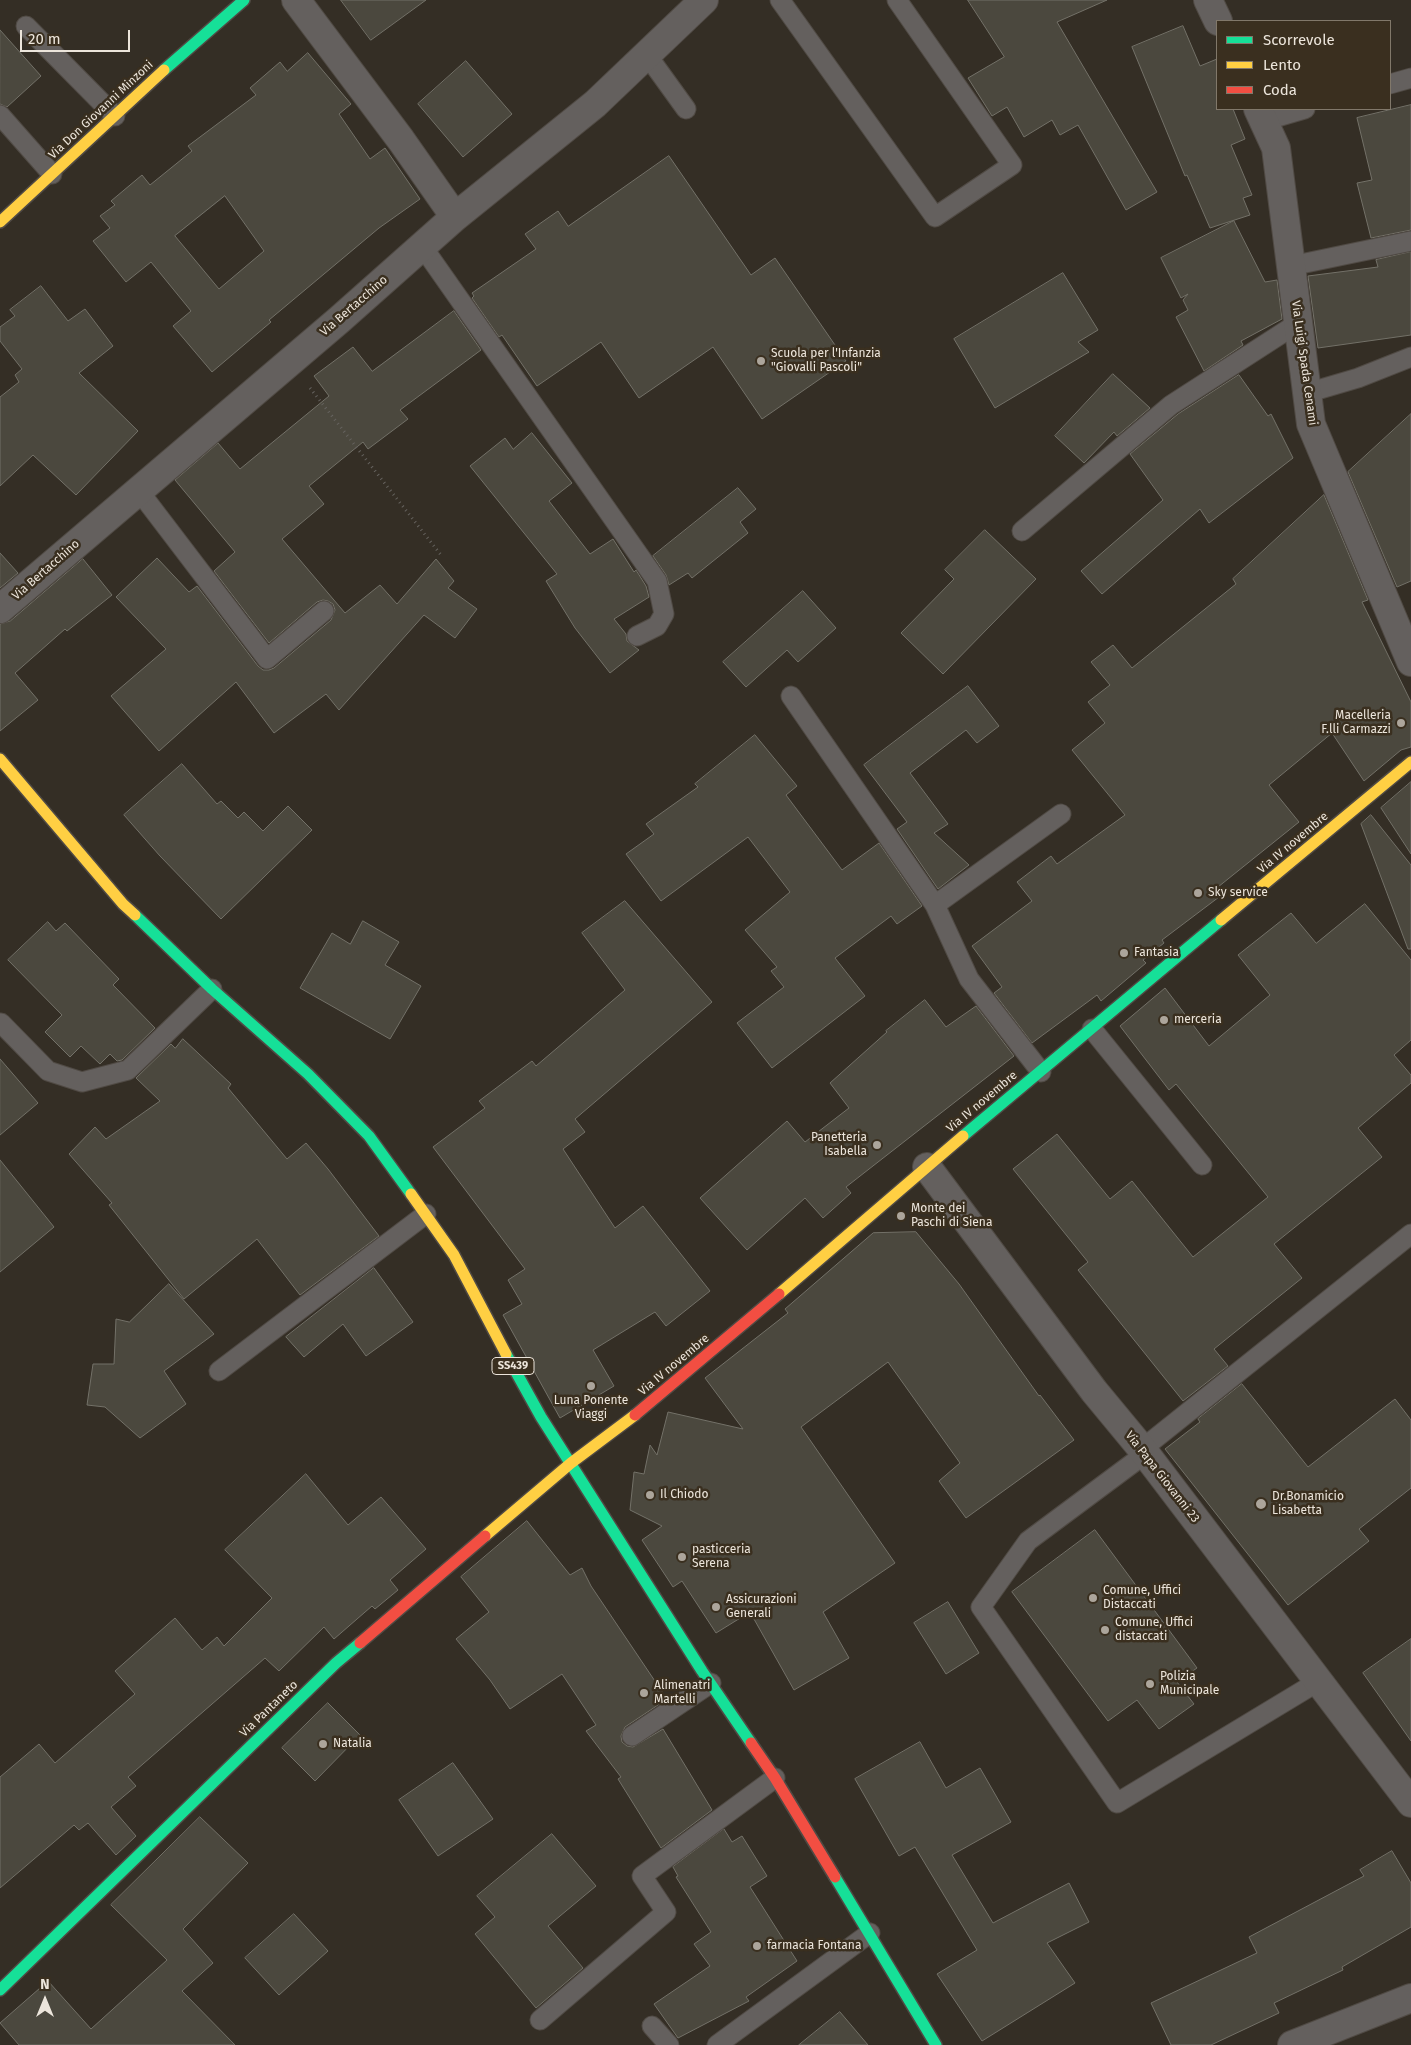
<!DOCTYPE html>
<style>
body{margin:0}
#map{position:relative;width:1411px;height:2045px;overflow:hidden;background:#342e25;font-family:"Fira Sans",sans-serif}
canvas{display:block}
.legend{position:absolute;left:1216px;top:20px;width:175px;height:90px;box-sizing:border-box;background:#3a2f1f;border:1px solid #81786a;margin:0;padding:6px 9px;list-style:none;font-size:15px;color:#ece5db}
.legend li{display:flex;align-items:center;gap:10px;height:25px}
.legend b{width:25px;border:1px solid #81786a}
.north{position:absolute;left:20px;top:1975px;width:50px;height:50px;-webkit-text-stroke:4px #3a2f1f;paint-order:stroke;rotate:0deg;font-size:14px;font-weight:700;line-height:20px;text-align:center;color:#ece5db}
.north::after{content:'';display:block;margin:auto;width:18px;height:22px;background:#ece5db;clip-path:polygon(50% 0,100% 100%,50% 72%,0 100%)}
.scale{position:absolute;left:20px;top:30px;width:110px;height:22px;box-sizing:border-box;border:2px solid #ece5db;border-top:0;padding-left:6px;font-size:15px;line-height:18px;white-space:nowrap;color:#ece5db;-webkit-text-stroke:4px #3a2f1f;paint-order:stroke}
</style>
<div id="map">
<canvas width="1411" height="2045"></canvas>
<ul class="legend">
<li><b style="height:6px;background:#16e098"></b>Scorrevole</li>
<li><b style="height:6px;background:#ffcf43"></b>Lento</li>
<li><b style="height:6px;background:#f24e42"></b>Coda</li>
</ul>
<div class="north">N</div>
<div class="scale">20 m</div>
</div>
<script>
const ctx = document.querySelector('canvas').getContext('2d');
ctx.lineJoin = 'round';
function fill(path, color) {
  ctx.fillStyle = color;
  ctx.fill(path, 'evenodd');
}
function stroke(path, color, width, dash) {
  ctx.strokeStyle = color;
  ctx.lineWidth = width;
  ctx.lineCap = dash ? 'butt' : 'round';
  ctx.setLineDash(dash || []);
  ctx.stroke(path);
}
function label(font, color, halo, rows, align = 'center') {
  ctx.font = font + ' "Fira Sans",sans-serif';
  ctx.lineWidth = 5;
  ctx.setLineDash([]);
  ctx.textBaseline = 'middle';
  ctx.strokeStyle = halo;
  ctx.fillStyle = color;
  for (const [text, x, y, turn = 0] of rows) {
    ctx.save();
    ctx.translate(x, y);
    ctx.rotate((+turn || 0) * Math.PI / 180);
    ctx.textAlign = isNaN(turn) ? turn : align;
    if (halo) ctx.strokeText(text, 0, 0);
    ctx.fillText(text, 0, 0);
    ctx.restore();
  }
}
const building = new Path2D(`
 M 341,0 L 426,0 L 371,40 Z
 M 968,0 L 1107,0 L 1057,22 L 1157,192 L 1126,210 L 1078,125 L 1060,135 L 1052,120 L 1024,137 L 1007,107 L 992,116 L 968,78 L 1004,57 Z
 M 1183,26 L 1200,66 L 1217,59 L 1217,109 L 1233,109 L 1245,139 L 1231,145 L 1252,195 L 1243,198 L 1250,215 L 1210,228 L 1187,175 L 1185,176 L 1132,47 Z
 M 0,30 L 41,76 L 7,107 L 0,104 Z
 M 308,53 L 351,104 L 339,114 L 370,159 L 385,148 L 420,199 L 379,228 L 269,320 L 271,322 L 212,372 L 173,326 L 191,311 L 151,262 L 126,282 L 93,241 L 110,228 L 100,216 L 115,205 L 111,201 L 142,175 L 150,185 L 192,151 L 188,146 L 256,95 L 250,88 L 280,62 L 287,71 ZM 225,196 L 264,251 L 219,289 L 175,236 Z
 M 466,61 L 512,114 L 463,157 L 418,104 Z
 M 1411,105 L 1411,230 L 1371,238 L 1357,183 L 1372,180 L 1357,118 Z
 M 669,156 L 751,275 L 775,258 L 846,361 L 762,419 L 713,347 L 639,398 L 601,342 L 537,386 L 502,335 L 499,337 L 472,298 L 474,296 L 472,293 L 536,249 L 525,234 L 558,211 L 568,226 Z
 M 1234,221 L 1265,282 L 1277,280 L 1282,319 L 1241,341 L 1243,345 L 1204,371 L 1176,317 L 1188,310 L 1183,300 L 1188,294 L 1181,298 L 1161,258 Z
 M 1411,252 L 1411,335 L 1318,348 L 1308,276 L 1378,267 L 1376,260 Z
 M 1063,273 L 1098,330 L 1078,342 L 1089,352 L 995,408 L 954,339 Z
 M 41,286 L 68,321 L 85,309 L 113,346 L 79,373 L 138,431 L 76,495 L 33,455 L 0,486 L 0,397 L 19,382 L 15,375 L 22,369 L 0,341 L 0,327 L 15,316 L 10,310 Z
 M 454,311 L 481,350 L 400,410 L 408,419 L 368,449 L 363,442 L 309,486 L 324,504 L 282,539 L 345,613 L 380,585 L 397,604 L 436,559 L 454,581 L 448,588 L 477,609 L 455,638 L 424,615 L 339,710 L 326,694 L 274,733 L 236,682 L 159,751 L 111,696 L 166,649 L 116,597 L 157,558 L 189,592 L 197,586 L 258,666 L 263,670 L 269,670 L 274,668 L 331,620 L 335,610 L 333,604 L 328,601 L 323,600 L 317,602 L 269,643 L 214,571 L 235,552 L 175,480 L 218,443 L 240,469 L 329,396 L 314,376 L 353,347 L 372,371 Z
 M 1113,374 L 1150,408 L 1117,436 L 1114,432 L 1084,463 L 1055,436 Z
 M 1239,375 L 1268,416 L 1271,414 L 1293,458 L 1209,523 L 1200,509 L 1102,594 L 1081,571 L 1163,500 L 1130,454 L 1178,414 Z
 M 1411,414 L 1411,581 L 1397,587 L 1348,472 Z
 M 532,433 L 572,483 L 549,501 L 590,554 L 613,539 L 634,572 L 636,570 L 646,586 L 649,597 L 614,619 L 626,634 L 627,641 L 639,650 L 610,673 L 575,628 L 546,581 L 557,574 L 470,466 L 505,438 L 513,449 Z
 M 738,488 L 756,509 L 740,522 L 748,533 L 692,578 L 688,573 L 669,585 L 666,575 L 653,556 Z
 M 1324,495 L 1368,600 L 1362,602 L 1411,702 L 1411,747 L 1401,750 L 1364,781 L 1332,733 L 1269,785 L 1299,822 L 1218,887 L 1223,894 L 1162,940 L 1164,943 L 1143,960 L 1146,963 L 1101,1001 L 1097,995 L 1032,1043 L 994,993 L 1002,987 L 972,946 L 1032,901 L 1017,882 L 1051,856 L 1057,864 L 1125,815 L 1072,750 L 1105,723 L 1088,702 L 1110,685 L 1091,662 L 1113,645 L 1132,668 L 1236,584 L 1233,579 Z
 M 985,530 L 1036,579 L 943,674 L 901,633 L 954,579 L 945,570 Z
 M 0,553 L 18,573 L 0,588 Z
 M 83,559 L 112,595 L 67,631 L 65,629 L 15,673 L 38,700 L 0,731 L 0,624 L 10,621 Z
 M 803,591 L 836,628 L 798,662 L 787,650 L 746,687 L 723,662 Z
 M 968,686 L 999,726 L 977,743 L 966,730 L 910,773 L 948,824 L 934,833 L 969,865 L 938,889 L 897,829 L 907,822 L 864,765 Z
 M 755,735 L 797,786 L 786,795 L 842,870 L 879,843 L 922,906 L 897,924 L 891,916 L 835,958 L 865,996 L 772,1068 L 737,1023 L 784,987 L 771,971 L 777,967 L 745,930 L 790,892 L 748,837 L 661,901 L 626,854 L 654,834 L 646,824 L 698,787 L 695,784 Z
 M 182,764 L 217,804 L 221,801 L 238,818 L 244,812 L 263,831 L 288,806 L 312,830 L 221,919 L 160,856 L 124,815 Z
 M 1411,782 L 1411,854 L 1381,808 Z
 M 1371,815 L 1411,865 L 1411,949 L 1408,949 L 1361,824 Z
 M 625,901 L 712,1002 L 575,1119 L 585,1132 L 563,1149 L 615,1228 L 643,1206 L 710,1291 L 666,1326 L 655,1312 L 593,1350 L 614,1386 L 560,1418 L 503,1315 L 522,1304 L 508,1280 L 525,1269 L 433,1147 L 485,1108 L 479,1101 L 532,1061 L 536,1066 L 625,990 L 582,933 Z
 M 1365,904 L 1411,960 L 1411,1040 L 1394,1055 L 1411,1075 L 1411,1083 L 1358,1128 L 1382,1157 L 1274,1244 L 1302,1278 L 1214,1349 L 1228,1366 L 1183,1401 L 1078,1270 L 1088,1262 L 1013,1169 L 1057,1134 L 1110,1199 L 1132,1181 L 1193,1257 L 1268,1197 L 1176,1084 L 1169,1090 L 1120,1026 L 1165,988 L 1209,1046 L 1270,995 L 1238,955 L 1291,913 L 1316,943 Z
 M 363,921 L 399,942 L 385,965 L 421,986 L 390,1039 L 300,988 L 332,933 L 350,944 Z
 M 48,922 L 56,931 L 65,923 L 119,979 L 113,985 L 155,1028 L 122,1060 L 117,1061 L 110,1054 L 100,1064 L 81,1046 L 70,1057 L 45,1032 L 62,1015 L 8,960 Z
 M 925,1000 L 946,1027 L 976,1006 L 1014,1056 L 846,1187 L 851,1193 L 823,1218 L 805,1198 L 747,1250 L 700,1198 L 787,1121 L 805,1142 L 849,1108 L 830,1083 L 887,1032 L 886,1031 Z
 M 183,1039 L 231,1084 L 228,1088 L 287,1159 L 306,1143 L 328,1169 L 379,1236 L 300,1295 L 257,1239 L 184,1299 L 109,1205 L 112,1203 L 69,1154 L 95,1127 L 106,1139 L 160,1101 L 136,1078 L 171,1044 L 175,1048 Z
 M 0,1059 L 38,1103 L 0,1135 Z
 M 0,1160 L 54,1227 L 0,1272 Z
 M 916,1232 L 959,1284 L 1039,1396 L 1040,1395 L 1074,1440 L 966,1518 L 939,1481 L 960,1463 L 888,1362 L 801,1427 L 895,1563 L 823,1612 L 849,1658 L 794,1690 L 750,1612 L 716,1633 L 682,1581 L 673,1587 L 642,1540 L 662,1526 L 630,1510 L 634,1472 L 644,1474 L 650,1445 L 657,1455 L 668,1412 L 743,1429 L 705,1378 L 788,1313 L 785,1309 L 873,1233 Z
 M 374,1268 L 413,1322 L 366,1356 L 343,1324 L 304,1357 L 286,1337 Z
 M 169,1284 L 214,1334 L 164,1371 L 186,1404 L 140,1438 L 105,1407 L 87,1405 L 93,1364 L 114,1364 L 116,1319 L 129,1322 Z
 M 1242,1384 L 1308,1467 L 1395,1399 L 1411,1420 L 1411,1488 L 1359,1529 L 1369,1541 L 1288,1605 L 1165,1449 L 1200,1422 L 1198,1419 Z
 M 306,1474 L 348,1525 L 381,1497 L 426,1549 L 390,1580 L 398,1590 L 375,1609 L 372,1606 L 334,1639 L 324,1627 L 279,1671 L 265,1658 L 128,1777 L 136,1786 L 111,1807 L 136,1836 L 116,1855 L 88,1823 L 79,1830 L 74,1825 L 0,1888 L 0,1777 L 39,1744 L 55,1763 L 135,1694 L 115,1671 L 175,1618 L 202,1650 L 217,1637 L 224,1646 L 272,1598 L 225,1550 Z
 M 527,1521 L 570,1575 L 582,1568 L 591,1586 L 667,1699 L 625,1727 L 621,1736 L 622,1742 L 627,1746 L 633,1747 L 663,1729 L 712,1810 L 661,1848 L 618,1779 L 621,1777 L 586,1731 L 596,1725 L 562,1674 L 510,1709 L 490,1680 L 456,1639 L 489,1612 L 461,1577 Z
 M 1095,1530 L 1197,1668 L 1177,1682 L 1194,1704 L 1159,1729 L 1137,1700 L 1108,1721 L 1012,1592 Z
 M 948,1602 L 979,1653 L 946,1674 L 914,1623 Z
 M 1411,1639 L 1411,1741 L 1363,1673 Z
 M 328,1703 L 360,1735 L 315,1781 L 282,1748 Z
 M 920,1742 L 946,1788 L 980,1768 L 1011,1822 L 952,1855 L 993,1923 L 1069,1883 L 1089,1922 L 1047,1943 L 1075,1983 L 982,2041 L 937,1974 L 977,1950 L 915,1847 L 899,1856 L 855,1779 Z
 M 453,1763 L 493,1819 L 438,1856 L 399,1800 Z
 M 200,1817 L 248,1863 L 183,1929 L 213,1963 L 182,1991 L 235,2045 L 19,2045 L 0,2023 L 48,1981 L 91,2029 L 167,1960 L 111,1905 Z
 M 724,1829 L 732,1842 L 742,1836 L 767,1876 L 750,1887 L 797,1961 L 746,1997 L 749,2001 L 678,2038 L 654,2004 L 710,1966 L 694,1944 L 711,1932 L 676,1877 L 678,1876 L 673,1867 Z
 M 552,1834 L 596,1886 L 548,1926 L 583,1968 L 536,2008 L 475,1934 L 495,1917 L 477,1896 Z
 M 1392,1851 L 1411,1883 L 1411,1927 L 1342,1967 L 1343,1970 L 1274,2003 L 1279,2013 L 1211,2045 L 1171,2045 L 1151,2003 L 1257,1953 L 1249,1937 L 1364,1876 L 1360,1870 Z
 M 294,1914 L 328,1951 L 279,1995 L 245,1958 Z
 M 840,2012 L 868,2045 L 799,2045 Z`);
fill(building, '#4b483e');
stroke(building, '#737168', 1);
const lane = new Path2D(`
 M 780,0 L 935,217 L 1012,165 L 897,0
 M 26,26 L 115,116
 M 647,55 L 686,109
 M 1390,84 L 1411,78
 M 0,115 L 52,174
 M 1264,121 L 1305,109
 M 422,246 L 657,581 L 664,614 L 657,626 L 637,636
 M 1291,266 L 1411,241
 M 1307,393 L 1358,378 L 1411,357
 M 139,491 L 267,659 L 324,611
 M 1022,531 L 1171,405 L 1298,323
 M 791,696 L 935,905 L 969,979 L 1041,1072
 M 935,905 L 1061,814
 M 1,1023 L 48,1071 L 82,1082 L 128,1070 L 212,989
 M 1092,1029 L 1202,1165
 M 219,1371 L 426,1214
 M 1142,1449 L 1411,1234
 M 1145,1454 L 1028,1541 L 981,1607 L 1117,1803 L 1319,1681
 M 632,1736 L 711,1683
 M 540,2020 L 666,1912 L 642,1876 L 775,1778
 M 652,2026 L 669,2045
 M 717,2045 L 870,1933`);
const street = new Path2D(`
 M 296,0 L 401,140 L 455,217
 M 1208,0 L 1218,21
 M 1258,109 L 1276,148 L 1311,424 L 1411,662
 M 0,609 L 339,320 L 455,217 L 595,104 L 704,0
 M 927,1167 L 1094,1391 L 1142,1449 L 1411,1803
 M 1292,2045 L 1411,1998`);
const fast = new Path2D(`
 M 164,70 L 244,0
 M 135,915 L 212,989 L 308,1074 L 369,1136 L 411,1194
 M 963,1136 L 1221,920
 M 506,1354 L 541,1417 L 702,1671 L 751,1743
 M 835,1877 L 936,2045
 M 0,1990 L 336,1663 L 360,1643`);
const slow = new Path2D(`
 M 0,222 L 164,70
 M 0,759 L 123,904 L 135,915
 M 1221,920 L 1411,762
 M 411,1194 L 454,1255 L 506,1354
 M 779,1294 L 963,1136
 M 485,1536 L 571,1463 L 635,1415`);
const jam = new Path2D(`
 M 635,1415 L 779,1294
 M 360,1643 L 485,1536
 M 751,1743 L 775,1778 L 835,1877`);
stroke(lane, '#504a44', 21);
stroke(street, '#504a44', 30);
stroke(fast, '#504a44', 14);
stroke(slow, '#504a44', 14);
stroke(jam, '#504a44', 14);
stroke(new Path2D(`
 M 310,388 L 441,555`), '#65625e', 3, [1, 4]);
stroke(lane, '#64605e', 19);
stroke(street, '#64605e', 28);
stroke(fast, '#16e098', 11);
stroke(slow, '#ffcf43', 11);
stroke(jam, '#f24e42', 11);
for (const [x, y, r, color] of [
 [761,361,5,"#aca59b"],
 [1401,723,5,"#aca59b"],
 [1198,893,5,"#aca59b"],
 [1124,953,5,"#aca59b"],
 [1164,1020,5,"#aca59b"],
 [877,1145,5,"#aca59b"],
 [901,1216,5,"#aca59b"],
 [591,1386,5,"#aca59b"],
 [650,1495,5,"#aca59b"],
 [1261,1504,6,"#aca59b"],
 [682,1557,5,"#aca59b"],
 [1093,1598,5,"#aca59b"],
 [716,1607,5,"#aca59b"],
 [1105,1630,5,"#aca59b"],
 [1150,1684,5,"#aca59b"],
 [644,1693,5,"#aca59b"],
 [323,1744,5,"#aca59b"],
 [757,1946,5,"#aca59b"]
]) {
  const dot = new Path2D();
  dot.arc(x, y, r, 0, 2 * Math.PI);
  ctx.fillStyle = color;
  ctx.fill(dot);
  stroke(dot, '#3a2f1f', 2);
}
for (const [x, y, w] of [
 [513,1366,42]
]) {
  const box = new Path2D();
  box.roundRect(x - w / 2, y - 8.5, w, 17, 4);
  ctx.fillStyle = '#3a2f1f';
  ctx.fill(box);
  stroke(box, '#ece5db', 1);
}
label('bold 11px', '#ece5db', null, [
 ["SS439",513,1366]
]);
label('12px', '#ece5db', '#3a2f1f', [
 ["Via Don Giovanni Minzoni",101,110,-43],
 ["Via Bertacchino",354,306,-41],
 ["Via Luigi Spada Cenami",1304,363,82],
 ["Via Bertacchino",46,570,-41],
 ["Via IV novembre",1293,843,-40],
 ["Via IV novembre",982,1102,-40],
 ["Via IV novembre",674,1365,-40],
 ["Via Papa Giovanni 23",1162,1477,52],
 ["Via Pantaneto",269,1709,-44]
]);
label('12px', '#ece5db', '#3a2f1f', [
 ["Scuola per l'Infanzia",771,354],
 ["\"Giovalli Pascoli\"",771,368],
 ["Macelleria",1391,716,"right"],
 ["F.lli Carmazzi",1391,730,"right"],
 ["Sky service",1208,893],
 ["Fantasia",1134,953],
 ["merceria",1174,1020],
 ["Panetteria",867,1138,"right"],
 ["Isabella",867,1152,"right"],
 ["Monte dei",911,1209],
 ["Paschi di Siena",911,1223],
 ["Luna Ponente",591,1401,"center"],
 ["Viaggi",591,1415,"center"],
 ["Il Chiodo",660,1495],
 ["Dr.Bonamicio",1272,1497],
 ["Lisabetta",1272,1511],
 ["pasticceria",692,1550],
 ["Serena",692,1564],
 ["Comune, Uffici",1103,1591],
 ["Distaccati",1103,1605],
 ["Assicurazioni",726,1600],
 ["Generali",726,1614],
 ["Comune, Uffici",1115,1623],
 ["distaccati",1115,1637],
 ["Polizia",1160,1677],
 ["Municipale",1160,1691],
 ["Alimenatri",654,1686],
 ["Martelli",654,1700],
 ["Natalia",333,1744],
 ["farmacia Fontana",767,1946]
], 'left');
</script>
